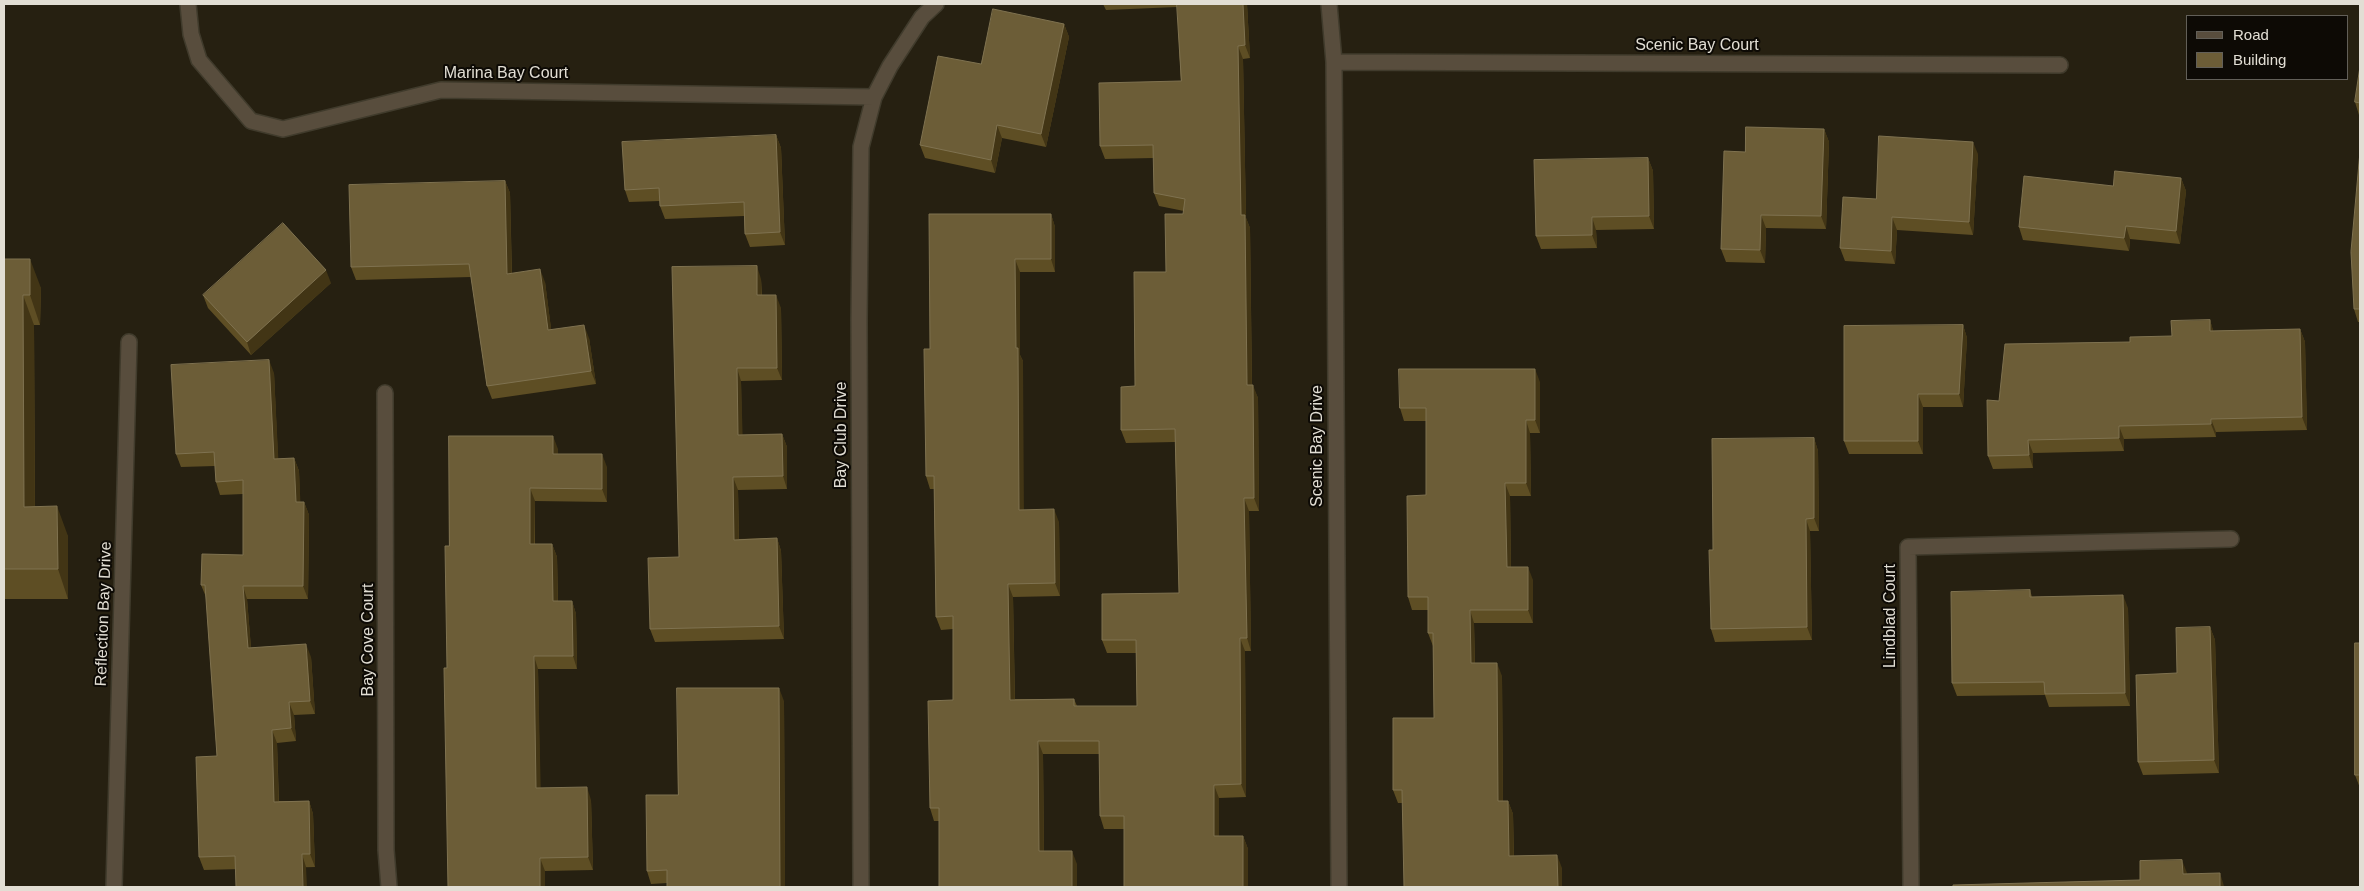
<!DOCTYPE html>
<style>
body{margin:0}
#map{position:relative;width:2364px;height:891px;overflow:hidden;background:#262011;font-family:Arial,sans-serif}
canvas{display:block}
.frame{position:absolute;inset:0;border:5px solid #e2ded4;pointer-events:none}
.legend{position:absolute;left:2186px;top:15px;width:162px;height:65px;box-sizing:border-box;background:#0d0a05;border:1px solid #625f58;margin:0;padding:6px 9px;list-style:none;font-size:15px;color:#e2ded4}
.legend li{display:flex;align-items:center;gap:10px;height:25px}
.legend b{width:25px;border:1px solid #625f58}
</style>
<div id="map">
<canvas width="2364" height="891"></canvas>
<div class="frame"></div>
<ul class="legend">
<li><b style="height:6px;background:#584d3d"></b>Road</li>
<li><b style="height:14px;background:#6c5d37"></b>Building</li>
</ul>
</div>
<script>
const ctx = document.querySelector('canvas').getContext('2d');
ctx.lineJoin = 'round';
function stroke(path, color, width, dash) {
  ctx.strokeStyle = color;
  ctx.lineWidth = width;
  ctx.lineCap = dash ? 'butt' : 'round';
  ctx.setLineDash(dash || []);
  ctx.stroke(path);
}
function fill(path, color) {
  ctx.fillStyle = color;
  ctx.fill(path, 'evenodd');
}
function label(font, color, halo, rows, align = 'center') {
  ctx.font = font + ' Arial,sans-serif';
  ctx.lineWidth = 4;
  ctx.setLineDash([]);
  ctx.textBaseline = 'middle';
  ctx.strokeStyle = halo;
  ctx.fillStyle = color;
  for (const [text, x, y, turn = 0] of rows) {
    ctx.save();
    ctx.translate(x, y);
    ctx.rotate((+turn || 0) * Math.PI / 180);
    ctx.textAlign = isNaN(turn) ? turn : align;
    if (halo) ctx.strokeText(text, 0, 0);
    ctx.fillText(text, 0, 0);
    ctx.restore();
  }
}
const minor = new Path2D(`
 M 188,4 L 191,34 L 199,60 L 251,121 L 283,129 L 441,90 L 874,97
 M 1329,4 L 1334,62 L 1339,887
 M 1334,62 L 2060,65
 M 385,393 L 386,850 L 389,887
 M 114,887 L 129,342
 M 861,887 L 859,320 L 861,147 L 874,97 L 890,66 L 922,17 L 936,4
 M 1911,887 L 1908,547 L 2231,539`);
stroke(minor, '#403b2c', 18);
stroke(minor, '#584d3d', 15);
fill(new Path2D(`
 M 1103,4 L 1247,4 L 1250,58 L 1243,59 L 1246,218 L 1250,228 L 1252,385 L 1258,398 L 1259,511 L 1249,511 L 1251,651 L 1245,651 L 1246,797 L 1219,798 L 1219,836 L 1243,836 L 1248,849 L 1124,829 L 1104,829 L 1100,816 L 1099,754 L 1043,754 L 1044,851 L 1077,864 L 1077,887 L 939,887 L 939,821 L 934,821 L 930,808 L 953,700 L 953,629 L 941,630 L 936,617 L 934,489 L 930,489 L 926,476 L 930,349 L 1051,214 L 1055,227 L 1055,272 L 1020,272 L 1020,355 L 1023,361 L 1023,510 L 1059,522 L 1060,596 L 1013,597 L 1015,699 L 1074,699 L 1077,706 L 1137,706 L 1136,653 L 1107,653 L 1102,640 L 1179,593 L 1175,442 L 1126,443 L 1121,430 L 1135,386 L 1184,211 L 1159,206 L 1154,193 L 1154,158 L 1105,159 L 1100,146 L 1181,81 L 1177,7 L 1106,10 Z
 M 1064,24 L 1069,37 L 1046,147 L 1002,138 L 995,173 L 925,158 L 920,145 L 981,64 Z
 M 2360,67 L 2360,115 L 2359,115 L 2355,102 Z
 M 1824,129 L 1829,142 L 1826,229 L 1766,228 L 1765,263 L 1726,262 L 1721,249 L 1745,152 Z
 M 776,135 L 781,148 L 785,245 L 750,247 L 745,234 L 744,216 L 665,219 L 660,206 L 660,201 L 629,202 L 625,190 Z
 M 2360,152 L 2360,322 L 2358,322 L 2354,309 Z
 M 1978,154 L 1973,235 L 1897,230 L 1895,264 L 1845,261 L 1840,248 L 1876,199 Z
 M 1648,158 L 1653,171 L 1654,229 L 1596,230 L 1597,248 L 1541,249 L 1536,236 Z
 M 2181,178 L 2186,191 L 2180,244 L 2130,239 L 2129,251 L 2023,240 L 2019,227 Z
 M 505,181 L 510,193 L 512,274 L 545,282 L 551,329 L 589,338 L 596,384 L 492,399 L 487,386 L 471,277 L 356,280 L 351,267 Z
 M 4,259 L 41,288 L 40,325 L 34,325 L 35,506 L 68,536 L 68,599 L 4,599 Z
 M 761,279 L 762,295 L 781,308 L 782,380 L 741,381 L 742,435 L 782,434 L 787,447 L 787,489 L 738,490 L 739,539 L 777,538 L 781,551 L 784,639 L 655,642 L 650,629 L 679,557 Z
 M 331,283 L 251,355 L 208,308 L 203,295 Z
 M 2210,320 L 2213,331 L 2300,329 L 2305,342 L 2307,430 L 2216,432 L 2216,437 L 2124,439 L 2124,451 L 2033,453 L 2033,468 L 1993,469 L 1988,456 L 1999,401 L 2130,342 L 2172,336 Z
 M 1963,325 L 1967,338 L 1963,407 L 1923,407 L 1923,454 L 1849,454 L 1844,441 Z
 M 274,373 L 278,459 L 294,458 L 299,471 L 300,502 L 304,502 L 309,515 L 308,599 L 247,599 L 251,648 L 311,657 L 315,714 L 294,715 L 296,741 L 277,743 L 279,801 L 309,801 L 313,814 L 315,867 L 204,870 L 199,857 L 217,756 L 206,597 L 201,585 L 243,555 L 243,494 L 220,495 L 216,482 L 215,466 L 181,467 L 176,454 Z
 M 1540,382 L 1540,433 L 1530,433 L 1531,496 L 1510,496 L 1511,567 L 1533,580 L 1533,623 L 1474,623 L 1475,663 L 1502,676 L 1503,801 L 1508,801 L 1513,814 L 1514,856 L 1562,868 L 1562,887 L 1402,803 L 1398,803 L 1393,790 L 1434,718 L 1433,646 L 1428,633 L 1428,610 L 1412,610 L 1408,597 L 1426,495 L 1426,421 L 1404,421 L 1400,408 Z
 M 1814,438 L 1818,451 L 1819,531 L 1810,531 L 1812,640 L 1715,642 L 1711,629 Z
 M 558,449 L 558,454 L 607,467 L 607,502 L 535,501 L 535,544 L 552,544 L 557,557 L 558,601 L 572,601 L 576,614 L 577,669 L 538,669 L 540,788 L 591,800 L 593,870 L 545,871 L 545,887 L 448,887 L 447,668 L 449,546 Z
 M 2030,590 L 2032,597 L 2128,608 L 2130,706 L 2049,707 L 2045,695 L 1957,696 L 1952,683 Z
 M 2210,627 L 2215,640 L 2219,773 L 2143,775 L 2138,762 L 2177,673 Z
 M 2360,643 L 2360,788 L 2355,775 Z
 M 784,701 L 785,887 L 667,887 L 667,883 L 651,884 L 647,871 L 678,795 Z`), '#5e4e24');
fill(new Path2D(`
 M 1243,4 L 1247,4 L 1250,58 L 1245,45 Z
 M 1064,24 L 1069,37 L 1046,147 L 1041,134 Z
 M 1238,46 L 1243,59 L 1246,218 L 1250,228 L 1252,398 L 1247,385 L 1241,215 Z
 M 997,125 L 1002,138 L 995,173 L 991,160 Z
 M 1824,129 L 1829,142 L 1826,229 L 1821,216 Z
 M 776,135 L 781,148 L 785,245 L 780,232 Z
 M 1973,142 L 1978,154 L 1973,235 L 1969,222 Z
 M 1648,158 L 1653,171 L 1654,229 L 1649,216 Z
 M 2181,178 L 2186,191 L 2180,244 L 2176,231 Z
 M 505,181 L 510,193 L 512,287 L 507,274 Z
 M 1051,214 L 1055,227 L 1055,272 L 1051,259 Z
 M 1761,215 L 1766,228 L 1765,263 L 1760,250 Z
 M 1592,217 L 1596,230 L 1597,248 L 1592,235 Z
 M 1892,217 L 1897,230 L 1895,264 L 1891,251 Z
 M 2126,226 L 2130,239 L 2129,251 L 2124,238 Z
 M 30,259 L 41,288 L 40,325 L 30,295 Z
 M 1015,259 L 1020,272 L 1020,355 L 1023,361 L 1024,523 L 1019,510 L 1016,348 Z
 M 757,266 L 761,279 L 762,308 L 757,295 Z
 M 540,269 L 545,282 L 553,343 L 548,330 Z
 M 326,270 L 331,283 L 251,355 L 247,342 Z
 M 23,295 L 34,325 L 35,536 L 24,507 Z
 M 776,295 L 781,308 L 782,380 L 777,368 Z
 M 2210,320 L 2214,333 L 2210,331 Z
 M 584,325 L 589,338 L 596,384 L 591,371 Z
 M 1963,325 L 1967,338 L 1963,407 L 1959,394 Z
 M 2300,329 L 2305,342 L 2307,430 L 2302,417 Z
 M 269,360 L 274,373 L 279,472 L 274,459 Z
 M 737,368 L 741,381 L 743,448 L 738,435 Z
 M 1535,369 L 1540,382 L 1540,433 L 1535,420 Z
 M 1253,385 L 1258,398 L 1259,511 L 1254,498 Z
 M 1918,394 L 1923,407 L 1923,454 L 1918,441 Z
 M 2211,419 L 2216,432 L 2216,437 L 2211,424 Z
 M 1526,420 L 1530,433 L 1531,496 L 1526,483 Z
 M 2119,426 L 2124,439 L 2124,451 L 2119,438 Z
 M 782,434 L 787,447 L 787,489 L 783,476 Z
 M 553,436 L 558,449 L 558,467 L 553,454 Z
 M 1814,438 L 1818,451 L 1819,531 L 1814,518 Z
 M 2028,440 L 2033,453 L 2033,468 L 2029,455 Z
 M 602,454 L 607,467 L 607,502 L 602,489 Z
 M 294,458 L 299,471 L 301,515 L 296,502 Z
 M 733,477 L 738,490 L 739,553 L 734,540 Z
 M 1505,483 L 1510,496 L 1511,580 L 1507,567 Z
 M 530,488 L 535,501 L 534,557 L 530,544 Z
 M 1244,498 L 1249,511 L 1251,651 L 1247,638 Z
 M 304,502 L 309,515 L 308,599 L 303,586 Z
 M 57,506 L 68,536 L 68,599 L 58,569 Z
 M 1054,509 L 1059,522 L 1060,596 L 1055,583 Z
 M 1806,519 L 1810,531 L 1812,640 L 1807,627 Z
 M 777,538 L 781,551 L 784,639 L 779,626 Z
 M 552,544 L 557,557 L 558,614 L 553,601 Z
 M 1528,567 L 1533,580 L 1533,623 L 1528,610 Z
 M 1008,584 L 1013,597 L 1015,712 L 1010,700 Z
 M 243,586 L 247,599 L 252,661 L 248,648 Z
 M 2123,595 L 2128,608 L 2130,706 L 2125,693 Z
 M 572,601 L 576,614 L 577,669 L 573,656 Z
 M 1470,610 L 1474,623 L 1475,676 L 1471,663 Z
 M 2210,627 L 2215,640 L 2219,773 L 2214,760 Z
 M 1240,638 L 1245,651 L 1246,797 L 1241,784 Z
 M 306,644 L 311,657 L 315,714 L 310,701 Z
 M 534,656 L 538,669 L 541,801 L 536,788 Z
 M 1497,663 L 1502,676 L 1503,814 L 1498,801 Z
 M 779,688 L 784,701 L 785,887 L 780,887 Z
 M 289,702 L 294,715 L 296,741 L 291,728 Z
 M 272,730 L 277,743 L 279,814 L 274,802 Z
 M 1038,741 L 1043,754 L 1044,864 L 1039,851 Z
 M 1214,785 L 1219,798 L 1219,849 L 1214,836 Z
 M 587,787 L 591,800 L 593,870 L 588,857 Z
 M 309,801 L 313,814 L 315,867 L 310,854 Z
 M 1508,801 L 1513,814 L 1514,869 L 1509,856 Z
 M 1243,836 L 1248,849 L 1248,887 L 1243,887 Z
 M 1072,851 L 1077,864 L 1077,887 L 1072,887 Z
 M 302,854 L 306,867 L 307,887 L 303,887 Z
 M 1557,855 L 1562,868 L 1562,887 L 1558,887 Z
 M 540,858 L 545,871 L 545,887 L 540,887 Z
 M 2182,860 L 2187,873 L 2187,887 L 2183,874 Z
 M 2220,873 L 2224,886 L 2224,887 L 2220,887 Z`), '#423515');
const building = new Path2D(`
 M 1177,4 L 1243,4 L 1245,45 L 1238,46 L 1241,215 L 1245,215 L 1247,385 L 1253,385 L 1254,498 L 1244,498 L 1247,638 L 1240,638 L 1241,784 L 1214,785 L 1214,836 L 1243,836 L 1243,887 L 1124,887 L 1124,816 L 1100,816 L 1099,741 L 1038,741 L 1039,851 L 1072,851 L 1072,887 L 939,887 L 939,808 L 930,808 L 928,701 L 953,700 L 953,616 L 936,617 L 934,476 L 926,476 L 924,349 L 930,349 L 929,214 L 1051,214 L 1051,259 L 1015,259 L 1016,348 L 1018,348 L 1019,510 L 1054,509 L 1055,583 L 1008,584 L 1010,700 L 1074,699 L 1074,706 L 1137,706 L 1136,640 L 1102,640 L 1102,594 L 1179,593 L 1175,429 L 1121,430 L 1121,387 L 1135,386 L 1134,272 L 1166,272 L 1165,214 L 1183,214 L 1185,199 L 1154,193 L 1153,145 L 1100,146 L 1099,83 L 1181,81 Z
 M 993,9 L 1064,24 L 1041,134 L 997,125 L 991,160 L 920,145 L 938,56 L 981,64 Z
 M 2360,67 L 2360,103 L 2355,102 Z
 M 1746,127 L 1824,129 L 1821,216 L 1761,215 L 1760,250 L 1721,249 L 1724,151 L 1745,152 Z
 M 776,135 L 780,232 L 745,234 L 744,202 L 660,206 L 659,188 L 625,190 L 622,142 Z
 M 1879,136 L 1973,142 L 1969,222 L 1892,217 L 1891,251 L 1840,248 L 1843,197 L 1876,199 Z
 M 2360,152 L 2360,309 L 2354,309 L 2351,252 Z
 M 1648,158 L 1649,216 L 1592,217 L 1592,235 L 1536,236 L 1534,160 Z
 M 2115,171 L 2181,178 L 2176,231 L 2126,226 L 2124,238 L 2019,227 L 2024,176 L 2113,186 Z
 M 505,181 L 507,274 L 540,269 L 548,330 L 584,325 L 591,371 L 487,386 L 469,264 L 351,267 L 349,185 Z
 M 283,223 L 326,270 L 247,342 L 203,295 Z
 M 4,259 L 30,259 L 30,295 L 23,295 L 24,507 L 57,506 L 58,569 L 4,569 Z
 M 757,266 L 757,295 L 776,295 L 777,368 L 737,368 L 738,435 L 782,434 L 783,476 L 733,477 L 734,540 L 777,538 L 779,626 L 650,629 L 648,558 L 679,557 L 672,267 Z
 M 2210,320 L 2210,331 L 2300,329 L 2302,417 L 2211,419 L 2211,424 L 2119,426 L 2119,438 L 2028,440 L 2029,455 L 1988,456 L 1987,400 L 1999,401 L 2005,344 L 2130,342 L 2130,337 L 2172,336 L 2171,321 Z
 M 1963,325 L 1959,394 L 1918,394 L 1918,441 L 1844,441 L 1844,326 Z
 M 269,360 L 274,459 L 294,458 L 296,502 L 304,502 L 303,586 L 243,586 L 248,648 L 306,644 L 310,701 L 289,702 L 291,728 L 272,730 L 274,802 L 309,801 L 310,854 L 302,854 L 303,887 L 236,887 L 235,856 L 199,857 L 196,757 L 217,756 L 205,585 L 201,585 L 202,554 L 243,555 L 243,480 L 216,482 L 214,452 L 176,454 L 171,365 Z
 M 1399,369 L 1535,369 L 1535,420 L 1526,420 L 1526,483 L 1505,483 L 1507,567 L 1528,567 L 1528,610 L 1470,610 L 1471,663 L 1497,663 L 1498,801 L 1508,801 L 1509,856 L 1557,855 L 1558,887 L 1404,887 L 1402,790 L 1393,790 L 1393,718 L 1434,718 L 1433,633 L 1428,633 L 1428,597 L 1408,597 L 1407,496 L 1426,495 L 1426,408 L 1400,408 Z
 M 449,436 L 553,436 L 553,454 L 602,454 L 602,489 L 530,488 L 530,544 L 552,544 L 553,601 L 572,601 L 573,656 L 534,656 L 536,788 L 587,787 L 588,857 L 540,858 L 540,887 L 448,887 L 444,668 L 447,668 L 445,546 L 449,546 Z
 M 1814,438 L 1814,518 L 1806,519 L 1807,627 L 1711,629 L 1709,550 L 1713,550 L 1712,439 Z
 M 2030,590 L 2030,597 L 2123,595 L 2125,693 L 2045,694 L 2044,682 L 1952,683 L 1951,592 Z
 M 2210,627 L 2214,760 L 2138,762 L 2136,675 L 2177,673 L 2176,628 Z
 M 2355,643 L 2360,643 L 2360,775 L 2355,775 Z
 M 677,688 L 779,688 L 780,887 L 667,887 L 667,870 L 647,871 L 646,795 L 678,795 Z
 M 2182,860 L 2183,874 L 2220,873 L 2220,887 L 1953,887 L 1953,885 L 2140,880 L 2140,861 Z`);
fill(building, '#6c5d37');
stroke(building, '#7f7250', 1);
label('16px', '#e2ded4', '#0d0a05', [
 ["Scenic Bay Court",1697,46],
 ["Marina Bay Court",506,74],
 ["Bay Club Drive",842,435,-90],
 ["Scenic Bay Drive",1318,446,-90],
 ["Reflection Bay Drive",104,614,-88],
 ["Lindblad Court",1891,616,-90],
 ["Bay Cove Court",369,640,-90]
]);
</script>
